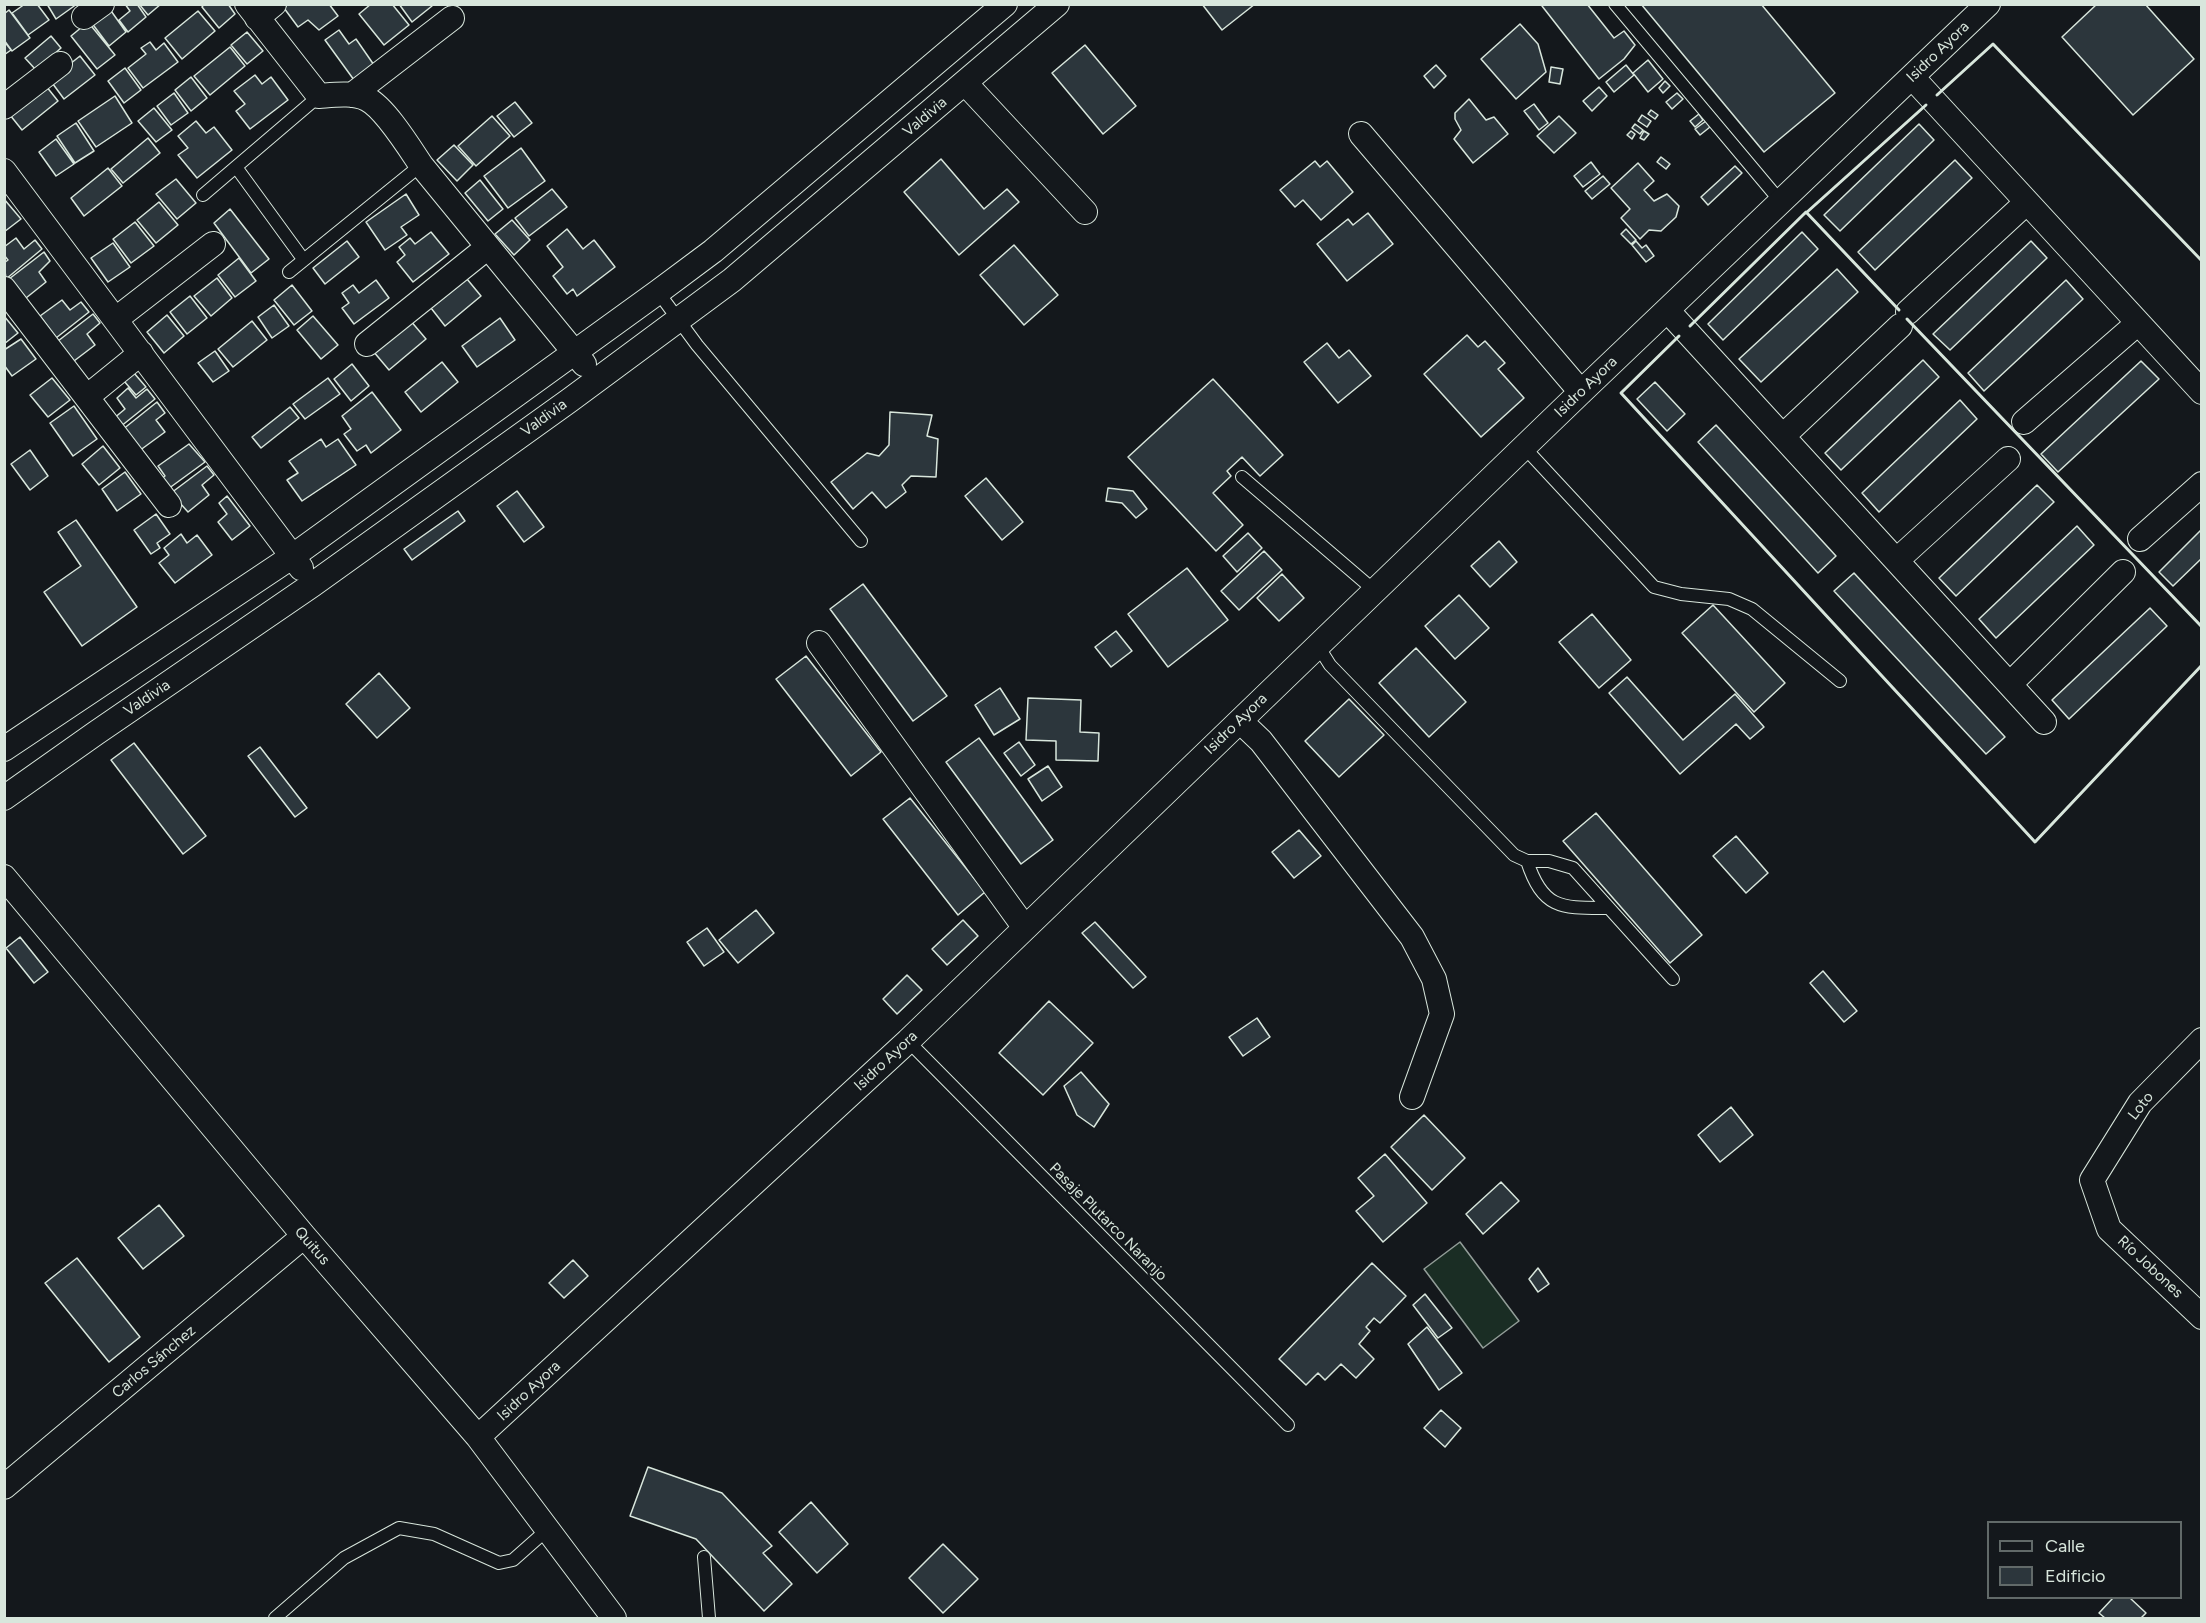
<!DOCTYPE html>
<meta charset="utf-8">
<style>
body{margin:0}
#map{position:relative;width:2206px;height:1623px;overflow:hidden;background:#14181c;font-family:Figtree,sans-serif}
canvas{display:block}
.frame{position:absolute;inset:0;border:6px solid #d8e6dc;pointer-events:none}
.legend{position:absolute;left:1987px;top:1521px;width:195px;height:78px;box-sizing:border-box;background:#14181c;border:2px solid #626a69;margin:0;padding:8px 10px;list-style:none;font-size:18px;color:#d8e6dc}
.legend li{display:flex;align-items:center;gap:12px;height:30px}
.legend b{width:30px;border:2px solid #626a69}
</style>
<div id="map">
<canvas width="2206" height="1623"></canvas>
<div class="frame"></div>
<ul class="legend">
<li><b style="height:8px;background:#14181c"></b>Calle</li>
<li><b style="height:16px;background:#2c363c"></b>Edificio</li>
</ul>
</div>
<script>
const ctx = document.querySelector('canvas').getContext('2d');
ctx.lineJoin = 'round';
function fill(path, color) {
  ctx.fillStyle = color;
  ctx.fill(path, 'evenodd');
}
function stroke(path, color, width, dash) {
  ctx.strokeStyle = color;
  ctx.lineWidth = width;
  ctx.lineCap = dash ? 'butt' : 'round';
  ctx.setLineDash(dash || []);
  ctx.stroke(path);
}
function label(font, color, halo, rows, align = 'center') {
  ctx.font = font + ' Figtree,sans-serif';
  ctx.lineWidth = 4.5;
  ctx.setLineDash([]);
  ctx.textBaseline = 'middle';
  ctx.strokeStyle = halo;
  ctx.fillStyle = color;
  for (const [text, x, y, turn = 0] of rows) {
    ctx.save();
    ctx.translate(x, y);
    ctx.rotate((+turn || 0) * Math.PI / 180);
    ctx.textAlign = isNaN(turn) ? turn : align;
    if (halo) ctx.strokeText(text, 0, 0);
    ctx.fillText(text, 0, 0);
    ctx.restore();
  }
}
const green = new Path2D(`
 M 1460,1242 L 1519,1321 L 1483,1348 L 1424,1269 Z`);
fill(green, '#1a2d24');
stroke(green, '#939e99', 1.5);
const building = new Path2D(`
 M 25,4 L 37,4 L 49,20 L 28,35 L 12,13 Z
 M 47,4 L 77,4 L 56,19 Z
 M 125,4 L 137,4 L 146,17 L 128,32 L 119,20 L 130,11 Z
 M 139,4 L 161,4 L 148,15 Z
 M 204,4 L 228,4 L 235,14 L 219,28 L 202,7 Z
 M 288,4 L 329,4 L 338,16 L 319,30 L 308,20 L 298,27 L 284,8 Z
 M 371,4 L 392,4 L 409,25 L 384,45 L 359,14 Z
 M 399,4 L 432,4 L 432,6 L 412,22 Z
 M 1202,4 L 1255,4 L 1222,30 Z
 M 1544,4 L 1587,4 L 1614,38 L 1624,31 L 1635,45 L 1624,59 L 1599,79 L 1542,6 Z
 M 1641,4 L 1761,4 L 1835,93 L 1764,152 Z
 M 2097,4 L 2145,4 L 2194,59 L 2133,115 L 2062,37 Z
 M 109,8 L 126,32 L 109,46 L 91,22 Z
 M 9,10 L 30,38 L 12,51 L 4,40 L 4,14 Z
 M 198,11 L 215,31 L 182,59 L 165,38 Z
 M 88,22 L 115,55 L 97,69 L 71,36 Z
 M 1520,24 L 1538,44 L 1546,72 L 1516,99 L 1481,59 Z
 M 339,30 L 349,44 L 356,39 L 374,65 L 354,80 L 325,40 Z
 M 247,32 L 263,51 L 247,64 L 231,45 Z
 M 51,36 L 61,48 L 36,70 L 25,58 Z
 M 4,41 L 11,50 L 4,55 Z
 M 150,42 L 156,50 L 164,43 L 178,62 L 143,88 L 128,68 L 146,54 L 141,48 Z
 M 1085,45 L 1136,106 L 1103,134 L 1052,73 Z
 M 230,47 L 245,66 L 210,95 L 194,76 Z
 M 80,56 L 95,75 L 64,99 L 50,80 Z
 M 1648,60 L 1663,79 L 1648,92 L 1633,73 Z
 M 1436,65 L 1446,76 L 1434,88 L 1424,76 Z
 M 1626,65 L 1634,75 L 1614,92 L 1606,82 Z
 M 1551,67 L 1563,69 L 1560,84 L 1549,82 Z
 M 125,68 L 141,90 L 124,103 L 108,81 Z
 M 255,75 L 262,84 L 271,77 L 288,100 L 250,129 L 236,111 L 245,104 L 234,91 Z
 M 191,77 L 207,98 L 191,111 L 175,90 Z
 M 1665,81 L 1670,86 L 1663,93 L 1659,88 Z
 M 46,86 L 58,101 L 22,130 L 10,115 Z
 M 1599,87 L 1607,96 L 1592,111 L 1583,101 Z
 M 174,93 L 188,113 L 171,125 L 157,106 Z
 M 1677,93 L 1683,99 L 1672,109 L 1666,102 Z
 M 115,96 L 132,123 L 96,147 L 78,121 Z
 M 1469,99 L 1486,120 L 1494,117 L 1508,134 L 1473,163 L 1454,139 L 1461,130 L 1455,119 L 1455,113 Z
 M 515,102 L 532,123 L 514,137 L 497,116 Z
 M 1534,104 L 1548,123 L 1539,130 L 1524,111 Z
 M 154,108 L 172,130 L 156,142 L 138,121 Z
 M 1651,110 L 1658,115 L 1655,119 L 1648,114 Z
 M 1699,114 L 1703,120 L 1695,127 L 1690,121 Z
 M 1642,115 L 1651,121 L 1647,127 L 1638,121 Z
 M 492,116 L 510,136 L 476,166 L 458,146 Z
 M 1559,116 L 1576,133 L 1554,153 L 1537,136 Z
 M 196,121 L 206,133 L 214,127 L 232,150 L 197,178 L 178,155 L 188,148 L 178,136 Z
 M 1706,121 L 1710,127 L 1700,135 L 1695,129 Z
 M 76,123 L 94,151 L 75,163 L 57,136 Z
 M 1635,124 L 1643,130 L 1640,134 L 1632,128 Z
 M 1919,124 L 1934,140 L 1840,231 L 1824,215 Z
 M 1631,131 L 1635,134 L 1632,139 L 1627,135 Z
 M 1644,131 L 1649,134 L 1644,140 L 1640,138 Z
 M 148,138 L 160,153 L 123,183 L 111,169 Z
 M 56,139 L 74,164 L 56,176 L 39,152 Z
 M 454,145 L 473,165 L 457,181 L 437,160 Z
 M 521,148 L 545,181 L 508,208 L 484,176 Z
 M 1661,157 L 1670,164 L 1666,169 L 1657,162 Z
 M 941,159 L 984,209 L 1007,189 L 1019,202 L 959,255 L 904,192 Z
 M 1955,160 L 1972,178 L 1875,270 L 1858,252 Z
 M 1315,161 L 1320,167 L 1327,161 L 1353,192 L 1321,220 L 1303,200 L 1295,207 L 1280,190 Z
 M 1591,162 L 1600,174 L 1583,187 L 1574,176 Z
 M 1638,163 L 1654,181 L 1644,190 L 1654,201 L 1667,194 L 1679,206 L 1676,217 L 1661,231 L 1649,230 L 1640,239 L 1621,218 L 1630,209 L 1611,188 Z
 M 1735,166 L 1742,173 L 1708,205 L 1701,197 Z
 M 108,168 L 122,186 L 84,216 L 71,198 Z
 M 1603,176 L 1610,184 L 1592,199 L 1585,191 Z
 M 176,179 L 196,203 L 177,219 L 156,194 Z
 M 480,180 L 503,209 L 488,221 L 465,193 Z
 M 552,189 L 567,207 L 529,236 L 515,218 Z
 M 406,194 L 419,215 L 401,227 L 407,235 L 385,250 L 366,222 Z
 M 4,199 L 21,219 L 4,232 Z
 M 159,202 L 178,225 L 156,243 L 137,220 Z
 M 230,209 L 269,259 L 251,273 L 214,223 Z
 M 1368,213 L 1393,244 L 1347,281 L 1317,244 L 1348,219 L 1353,225 Z
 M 512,220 L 530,240 L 514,255 L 495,234 Z
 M 135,222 L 154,246 L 131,263 L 113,239 Z
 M 567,229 L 583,249 L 594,240 L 615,267 L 577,296 L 573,289 L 567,294 L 553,276 L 563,267 L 547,246 Z
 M 1626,229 L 1636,240 L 1631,244 L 1621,234 Z
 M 431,232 L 449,254 L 413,282 L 397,262 L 405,255 L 399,247 L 410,238 L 415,244 Z
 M 1802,232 L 1818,249 L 1723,340 L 1708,324 Z
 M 16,238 L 24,249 L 35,240 L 42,249 L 6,279 L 4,263 L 8,260 L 4,255 L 4,247 Z
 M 347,241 L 359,257 L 325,284 L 313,268 Z
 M 1636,241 L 1642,248 L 1646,245 L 1654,256 L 1646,262 L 1632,245 Z
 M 2031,241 L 2047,258 L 1950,350 L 1933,334 Z
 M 113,243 L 130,267 L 108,282 L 91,258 Z
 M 1014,245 L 1058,295 L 1024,325 L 980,275 Z
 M 44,252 L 50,261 L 39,272 L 46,282 L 26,298 L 9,279 Z
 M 239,258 L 256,281 L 235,297 L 218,275 Z
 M 1837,269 L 1858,292 L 1761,382 L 1739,359 Z
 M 217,278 L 232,298 L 211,316 L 194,296 Z
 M 467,279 L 481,296 L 445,326 L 431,308 Z
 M 376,280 L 389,298 L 354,324 L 342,308 L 349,303 L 342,293 L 353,285 L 359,293 Z
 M 2066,280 L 2083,299 L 1984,391 L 1968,373 Z
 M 292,285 L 312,311 L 294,325 L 274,300 Z
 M 190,296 L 207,318 L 187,334 L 170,312 Z
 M 62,300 L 70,310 L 81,302 L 89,312 L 56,338 L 40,316 Z
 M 274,305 L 289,326 L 272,338 L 258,317 Z
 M 93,314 L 100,323 L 87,334 L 95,345 L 74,361 L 58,341 Z
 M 167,315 L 184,336 L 164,353 L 147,332 Z
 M 4,316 L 18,333 L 4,344 Z
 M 313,316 L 338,345 L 321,359 L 297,330 Z
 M 500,318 L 515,340 L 477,367 L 462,346 Z
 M 410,320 L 426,339 L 389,370 L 373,351 Z
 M 252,321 L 267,340 L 233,367 L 218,349 Z
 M 1467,335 L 1478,347 L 1485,341 L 1505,363 L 1498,369 L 1524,398 L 1481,437 L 1424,374 Z
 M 21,339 L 36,359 L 12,376 L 4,365 L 4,350 Z
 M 1327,343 L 1339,358 L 1349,350 L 1371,376 L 1338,403 L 1304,362 Z
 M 215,351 L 229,371 L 213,382 L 198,363 Z
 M 1923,360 L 1939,377 L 1841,470 L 1825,453 Z
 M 2141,361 L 2159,379 L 2058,472 L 2041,454 Z
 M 442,362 L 458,382 L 421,412 L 405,392 Z
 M 352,364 L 369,386 L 351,401 L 334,379 Z
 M 134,373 L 146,387 L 136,395 L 124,381 Z
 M 52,378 L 70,400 L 48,417 L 30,395 Z
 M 328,378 L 340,394 L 305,419 L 293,404 Z
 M 1213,379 L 1283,455 L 1260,476 L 1242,457 L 1227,471 L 1231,476 L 1213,493 L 1243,525 L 1216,551 L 1128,457 Z
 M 1655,382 L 1685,414 L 1667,431 L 1637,399 Z
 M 128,388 L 136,398 L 147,389 L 155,399 L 120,427 L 113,419 L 125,409 L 117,398 Z
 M 372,392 L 401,430 L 371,453 L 366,445 L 357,451 L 344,434 L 351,429 L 342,416 Z
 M 1960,400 L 1977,419 L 1879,512 L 1862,493 Z
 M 157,402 L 165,413 L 156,420 L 165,432 L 139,451 L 122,430 Z
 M 74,406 L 97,439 L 73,456 L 50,423 Z
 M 290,407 L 299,418 L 261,448 L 252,437 Z
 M 890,412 L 932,415 L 927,436 L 938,439 L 936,477 L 911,476 L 902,485 L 906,492 L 886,508 L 872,492 L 853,509 L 831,482 L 867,453 L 879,456 L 889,445 Z
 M 1716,425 L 1836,556 L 1818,573 L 1698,442 Z
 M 321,439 L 326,447 L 338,439 L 356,465 L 302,501 L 287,480 L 298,473 L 289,461 Z
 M 189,444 L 205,462 L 168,489 L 161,479 L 165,476 L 158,466 Z
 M 103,446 L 120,468 L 99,485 L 82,464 Z
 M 30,450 L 48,476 L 30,490 L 11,464 Z
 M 207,466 L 214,475 L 202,485 L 209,495 L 188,512 L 171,493 Z
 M 125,472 L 141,494 L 117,511 L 102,489 Z
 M 986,478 L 1023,522 L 1002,540 L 965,496 Z
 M 2037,485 L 2054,502 L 1956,596 L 1939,578 Z
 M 1108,488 L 1133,491 L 1147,509 L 1136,518 L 1122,503 L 1106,501 Z
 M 517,491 L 544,527 L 524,542 L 497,506 Z
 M 227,496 L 250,526 L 232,540 L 218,522 L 227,514 L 219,503 Z
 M 458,511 L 465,521 L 412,560 L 404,549 Z
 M 156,514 L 170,534 L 157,543 L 160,548 L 151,554 L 134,530 Z
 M 76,520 L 137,607 L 82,646 L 44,592 L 81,566 L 58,532 Z
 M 2077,526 L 2094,545 L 1996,638 L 1979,619 Z
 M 2202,529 L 2202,558 L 2173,586 L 2159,572 Z
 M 1248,533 L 1262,548 L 1237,572 L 1223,556 Z
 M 181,534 L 187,543 L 197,535 L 212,555 L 175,583 L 159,563 L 169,555 L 164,548 Z
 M 1499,541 L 1517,562 L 1490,587 L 1471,566 Z
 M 1264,551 L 1282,570 L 1239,610 L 1221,591 Z
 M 1187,568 L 1228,620 L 1168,667 L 1128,614 Z
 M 1854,573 L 2005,737 L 1986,754 L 1834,591 Z
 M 1282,574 L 1304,598 L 1279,621 L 1257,598 Z
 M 863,584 L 947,696 L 913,721 L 830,609 Z
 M 1459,595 L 1489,628 L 1455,659 L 1425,626 Z
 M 1713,605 L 1785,683 L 1754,712 L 1682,633 Z
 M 2150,608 L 2167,626 L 2069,719 L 2052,700 Z
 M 1592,614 L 1631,660 L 1599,688 L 1559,642 Z
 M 1116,631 L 1132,651 L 1111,667 L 1095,647 Z
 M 1416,648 L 1466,702 L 1429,737 L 1379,683 Z
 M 806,656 L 881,752 L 851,776 L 776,679 Z
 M 379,673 L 410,708 L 377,738 L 346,704 Z
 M 1627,677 L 1683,740 L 1735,694 L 1764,727 L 1750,739 L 1736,724 L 1680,774 L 1609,693 Z
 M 1000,688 L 1020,719 L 994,735 L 975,705 Z
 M 1028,698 L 1081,700 L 1080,732 L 1099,733 L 1098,761 L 1056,760 L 1056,741 L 1026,740 Z
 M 1349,699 L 1384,735 L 1339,777 L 1305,741 Z
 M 979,738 L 1053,840 L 1021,864 L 946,762 Z
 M 1019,742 L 1035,765 L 1021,776 L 1004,753 Z
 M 134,743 L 206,836 L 183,854 L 111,760 Z
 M 260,747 L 307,808 L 295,817 L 248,756 Z
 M 1048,766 L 1062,787 L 1042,801 L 1028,779 Z
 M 910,798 L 985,892 L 958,915 L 883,819 Z
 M 1596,813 L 1702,935 L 1670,963 L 1563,841 Z
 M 1299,830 L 1321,856 L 1294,878 L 1272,852 Z
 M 1736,836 L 1768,873 L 1746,893 L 1713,856 Z
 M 756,910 L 774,933 L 738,963 L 719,940 Z
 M 963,920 L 978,936 L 947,965 L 932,949 Z
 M 1095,922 L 1146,977 L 1133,988 L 1082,933 Z
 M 707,928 L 724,952 L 704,966 L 687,942 Z
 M 20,937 L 48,972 L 34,983 L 6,948 Z
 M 1823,971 L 1857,1011 L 1844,1022 L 1810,983 Z
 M 907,975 L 922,990 L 897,1014 L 883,999 Z
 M 1049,1001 L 1093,1043 L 1043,1095 L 999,1053 Z
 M 1257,1018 L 1270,1037 L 1243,1056 L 1229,1037 Z
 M 1081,1072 L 1109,1104 L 1094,1127 L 1077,1115 L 1064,1086 Z
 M 1731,1107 L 1753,1135 L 1720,1162 L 1698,1135 Z
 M 1424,1115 L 1465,1158 L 1432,1190 L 1391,1147 Z
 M 1385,1154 L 1427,1203 L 1383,1242 L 1356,1211 L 1374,1196 L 1358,1178 Z
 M 1501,1182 L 1519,1201 L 1483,1234 L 1466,1214 Z
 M 159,1205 L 184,1236 L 143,1269 L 118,1238 Z
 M 77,1258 L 140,1337 L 109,1362 L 45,1283 Z
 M 573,1260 L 588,1276 L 564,1298 L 549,1283 Z
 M 1372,1263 L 1406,1296 L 1380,1323 L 1374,1318 L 1366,1327 L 1370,1331 L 1359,1344 L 1374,1359 L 1356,1378 L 1341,1364 L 1325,1380 L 1318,1373 L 1306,1385 L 1279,1359 Z
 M 1538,1268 L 1549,1284 L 1538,1292 L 1529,1279 Z
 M 1425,1294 L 1452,1328 L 1438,1338 L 1413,1305 Z
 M 1427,1327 L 1462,1373 L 1439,1390 L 1408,1344 Z
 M 1441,1410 L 1461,1428 L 1445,1447 L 1424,1428 Z
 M 648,1467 L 722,1493 L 772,1546 L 763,1553 L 792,1584 L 764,1611 L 696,1539 L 630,1516 Z
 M 811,1502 L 848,1544 L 817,1573 L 779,1532 Z
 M 943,1544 L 978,1579 L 943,1613 L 909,1578 Z
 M 2113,1598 L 2130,1598 L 2146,1613 L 2141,1618 L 2105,1618 L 2099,1613 Z`);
fill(building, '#2c363c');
stroke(building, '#d8e6dc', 1.5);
const service = new Path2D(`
 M 1615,4 L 1781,202
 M 236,167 L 303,259
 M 203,195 L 319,96
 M 289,272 L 421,165
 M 658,292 L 697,345 L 861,541
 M 1524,447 L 1654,587 L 1681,594 L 1729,599 L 1752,609 L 1840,681
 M 1242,477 L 1375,591
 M 1318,646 L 1330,665 L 1514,855 L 1527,861 L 1549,861 L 1573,868 L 1673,979
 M 1527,861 C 1543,910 1562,908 1608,908
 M 908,1041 L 1288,1425
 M 704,1557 L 709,1618
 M 275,1618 L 344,1558 L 399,1528 L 434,1534 L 499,1563 L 513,1560 L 548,1529`);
const minor = new Path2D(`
 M 247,4 L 319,96 C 333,95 353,92 367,99 C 385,108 409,147 421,165 L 584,364
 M 84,17 L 102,4
 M 257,18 L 274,4
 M 1912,77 L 2202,392
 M 965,83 L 1085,212
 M 352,95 L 452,18
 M 4,107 L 60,64
 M 1361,134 L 1581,392
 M 4,171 L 301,568
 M 4,289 L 169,505
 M 1667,310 L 2044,722
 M 1908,312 L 2027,202
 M 116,319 L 213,244
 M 367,344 L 488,247
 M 88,396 L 141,353
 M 2024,422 L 2138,323
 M 1783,436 L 1900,326
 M 2140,539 L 2202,484
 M 1897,560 L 2008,459
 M 819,643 L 1025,928
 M 2010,684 L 2123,572
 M 1240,721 L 1261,741 L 1412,937 L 1434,979 L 1442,1014 L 1412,1097
 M 4,749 L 293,556 L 658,292 L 713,251 L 1005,4
 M 4,798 L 96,733 L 312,585 L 570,400 L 732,280 L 1057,4
 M 4,877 L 304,1236 L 478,1437 L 614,1618
 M 2202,1040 L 2140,1103 L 2092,1180 L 2109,1229 L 2202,1317
 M 478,1437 L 908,1041 L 1581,392 L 1988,4
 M 4,1487 L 304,1236`);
stroke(service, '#d8e6dc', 14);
stroke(minor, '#d8e6dc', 26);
stroke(service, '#14181c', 12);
stroke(minor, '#14181c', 24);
stroke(new Path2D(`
 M 1937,95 L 1993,44 L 2202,261
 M 1806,213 L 1926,105
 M 1907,319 L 2202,627
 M 1690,326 L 1806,212 L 1899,310
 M 1679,336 L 1621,393 L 2035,842 L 2202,665`), '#d8e6dc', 3);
label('15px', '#d8e6dc', '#14181c', [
 ["Isidro Ayora",1938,52,-44],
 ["Valdivia",925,117,-40],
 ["Isidro Ayora",1586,387,-44],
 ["Valdivia",544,418,-36],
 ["Valdivia",147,698,-34],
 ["Isidro Ayora",1236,724,-44],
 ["Isidro Ayora",886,1061,-43],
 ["Loto",2141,1106,-52],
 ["Pasaje Plutarco Naranjo",1108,1222,45],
 ["Quitus",312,1246,49],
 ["Río Jobones",2150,1267,43],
 ["Carlos Sánchez",154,1362,-40],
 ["Isidro Ayora",529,1391,-43]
]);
</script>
